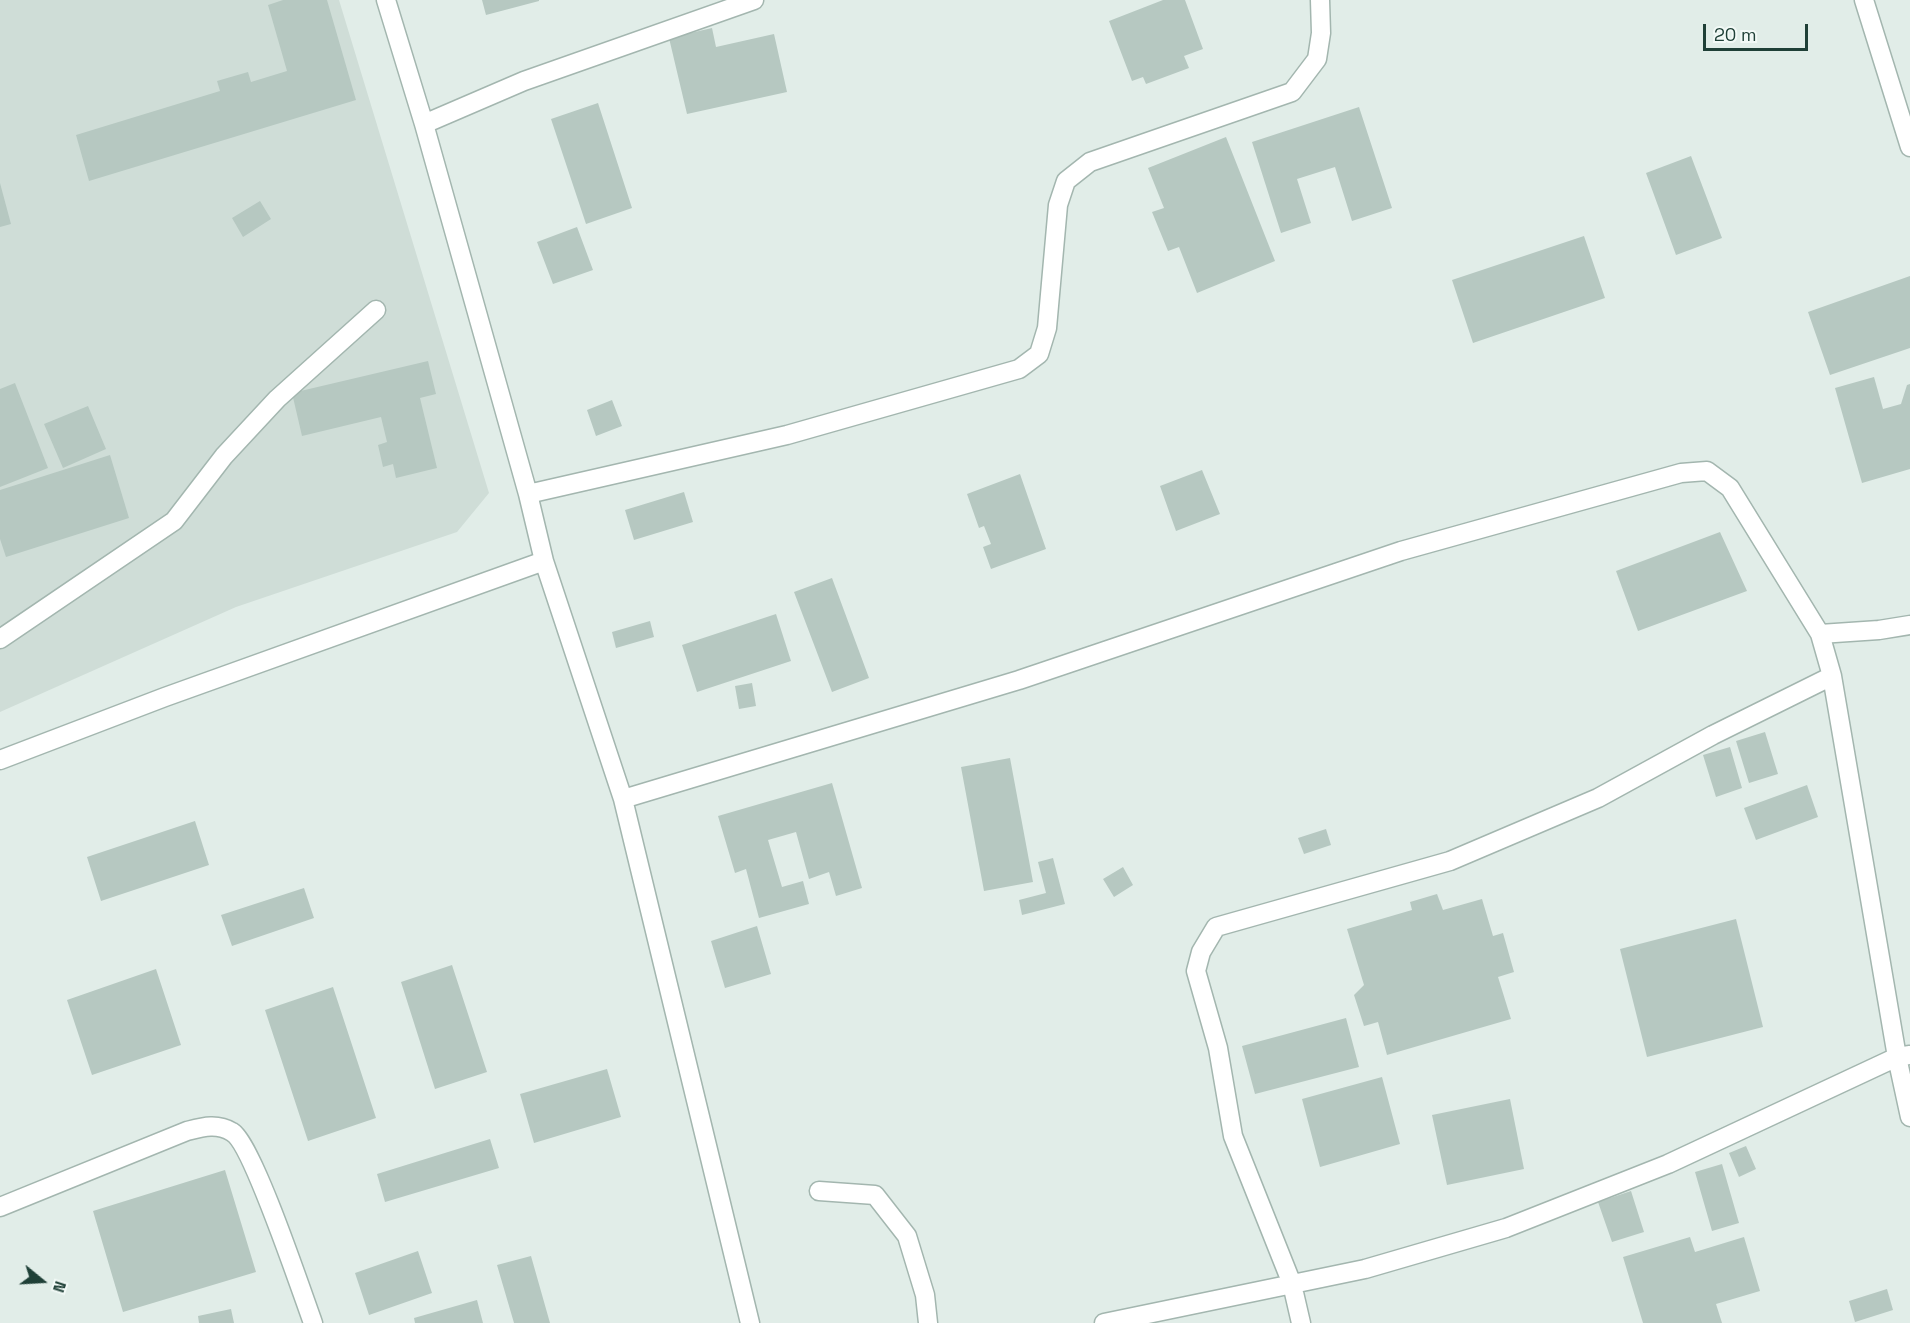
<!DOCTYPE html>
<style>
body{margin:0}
#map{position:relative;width:1910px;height:1323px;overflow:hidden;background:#e1ede8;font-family:"Space Grotesk",sans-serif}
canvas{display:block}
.north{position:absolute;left:12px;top:1251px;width:60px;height:60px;-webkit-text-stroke:4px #f2f9f6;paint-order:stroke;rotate:108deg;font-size:16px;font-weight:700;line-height:24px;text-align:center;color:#1f4037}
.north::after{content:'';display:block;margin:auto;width:21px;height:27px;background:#1f4037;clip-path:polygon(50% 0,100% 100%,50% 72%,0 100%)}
.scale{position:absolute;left:1703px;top:24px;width:105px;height:27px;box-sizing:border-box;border:3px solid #1f4037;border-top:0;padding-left:8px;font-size:18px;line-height:21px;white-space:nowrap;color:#1f4037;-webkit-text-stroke:4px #f2f9f6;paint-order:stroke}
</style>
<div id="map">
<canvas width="1910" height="1323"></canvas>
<div class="north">N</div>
<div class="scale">20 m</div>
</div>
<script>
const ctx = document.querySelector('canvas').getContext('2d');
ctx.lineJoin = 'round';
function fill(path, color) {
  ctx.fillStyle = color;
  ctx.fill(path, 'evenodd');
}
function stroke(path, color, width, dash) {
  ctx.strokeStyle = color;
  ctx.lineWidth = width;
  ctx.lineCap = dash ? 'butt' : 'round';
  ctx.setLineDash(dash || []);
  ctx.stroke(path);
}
fill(new Path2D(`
 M 0,0 L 339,0 L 489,493 L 457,532 L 236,607 L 0,712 Z`), '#cfddd7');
fill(new Path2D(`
 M 283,0 L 327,0 L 356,100 L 89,181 L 76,135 L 220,91 L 217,81 L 248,72 L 251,82 L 287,71 L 268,5 Z
 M 482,0 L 539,0 L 539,1 L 486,15 Z
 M 1163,0 L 1185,0 L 1203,49 L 1184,56 L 1189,68 L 1146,84 L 1143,77 L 1132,81 L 1109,21 Z
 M 712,28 L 716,47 L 774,34 L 787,92 L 687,114 L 669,38 Z
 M 598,103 L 632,208 L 586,224 L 551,119 Z
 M 1359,107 L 1392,208 L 1352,221 L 1335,167 L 1297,179 L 1311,223 L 1281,233 L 1252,142 Z
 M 1226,137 L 1275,261 L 1197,293 L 1179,247 L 1168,251 L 1152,212 L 1164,208 L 1148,168 Z
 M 1691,156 L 1722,238 L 1676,255 L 1646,173 Z
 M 0,183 L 11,224 L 0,227 Z
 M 260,201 L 271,219 L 243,237 L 232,218 Z
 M 577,227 L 593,270 L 553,284 L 537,242 Z
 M 1584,236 L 1605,298 L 1473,343 L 1452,280 Z
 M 1910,276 L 1910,348 L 1830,375 L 1808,312 Z
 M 428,361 L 436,394 L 420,398 L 437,468 L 396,478 L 393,464 L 383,467 L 378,445 L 387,442 L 381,417 L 302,436 L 292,393 Z
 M 1874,377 L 1883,409 L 1901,404 L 1907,385 L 1910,384 L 1910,469 L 1862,483 L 1835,388 Z
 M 15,383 L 48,468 L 0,487 L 0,389 Z
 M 612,400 L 622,426 L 596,436 L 587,410 Z
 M 88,406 L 106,449 L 63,468 L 44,424 Z
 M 110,455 L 129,518 L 6,557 L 0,539 L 0,490 Z
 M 1202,470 L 1220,514 L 1176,531 L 1160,486 Z
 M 1020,474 L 1046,549 L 991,569 L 983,547 L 991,544 L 984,526 L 979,528 L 967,494 Z
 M 684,492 L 693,522 L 634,540 L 625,510 Z
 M 1720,532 L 1747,591 L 1638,631 L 1616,571 Z
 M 832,578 L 869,678 L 832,692 L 794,592 Z
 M 776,614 L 791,661 L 697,692 L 682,645 Z
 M 650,621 L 654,637 L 616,648 L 612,632 Z
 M 752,683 L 756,706 L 739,709 L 735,686 Z
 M 1765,732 L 1778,774 L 1749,783 L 1736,741 Z
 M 1730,747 L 1742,788 L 1716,797 L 1703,755 Z
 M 1010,758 L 1033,882 L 984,891 L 961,767 Z
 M 832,783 L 862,888 L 836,896 L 829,872 L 809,879 L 796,832 L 768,840 L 782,887 L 803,881 L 809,904 L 759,918 L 746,869 L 735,873 L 718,816 Z
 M 1807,785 L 1818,817 L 1756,840 L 1744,808 Z
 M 195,821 L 209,865 L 101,901 L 87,857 Z
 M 1326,829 L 1331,845 L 1304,854 L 1298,838 Z
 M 1053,858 L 1065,904 L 1022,915 L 1019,900 L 1046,893 L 1038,862 Z
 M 1123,867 L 1133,885 L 1114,897 L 1103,879 Z
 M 304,888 L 314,918 L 232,946 L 221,915 Z
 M 1437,894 L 1443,910 L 1482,899 L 1493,936 L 1503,933 L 1514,972 L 1498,977 L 1511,1019 L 1387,1055 L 1378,1022 L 1364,1026 L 1354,995 L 1364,985 L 1347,929 L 1412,910 L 1410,902 Z
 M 1736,919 L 1763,1027 L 1647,1057 L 1620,949 Z
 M 757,926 L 771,974 L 725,988 L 711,941 Z
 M 452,965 L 487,1072 L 435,1089 L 401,982 Z
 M 156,969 L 181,1045 L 92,1075 L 67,1000 Z
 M 333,987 L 376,1118 L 308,1141 L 265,1010 Z
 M 1346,1018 L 1359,1067 L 1255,1094 L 1242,1046 Z
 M 607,1069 L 621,1117 L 534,1143 L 520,1094 Z
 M 1382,1077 L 1400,1144 L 1320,1167 L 1302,1099 Z
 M 1510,1099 L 1524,1169 L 1447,1185 L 1432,1115 Z
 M 490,1139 L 499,1168 L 385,1202 L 377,1174 Z
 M 1746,1146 L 1756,1169 L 1739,1177 L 1729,1153 Z
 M 1722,1164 L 1739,1223 L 1712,1231 L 1695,1172 Z
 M 225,1170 L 256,1272 L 123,1312 L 93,1211 Z
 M 1631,1191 L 1644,1232 L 1612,1242 L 1598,1202 Z
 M 1690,1237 L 1695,1252 L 1744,1237 L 1760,1291 L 1716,1304 L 1722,1323 L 1643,1323 L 1623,1257 Z
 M 418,1251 L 432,1293 L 369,1315 L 355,1273 Z
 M 531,1256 L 550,1323 L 514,1323 L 497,1265 Z
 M 1887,1289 L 1893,1310 L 1855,1322 L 1849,1301 Z
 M 477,1300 L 483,1323 L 415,1323 L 414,1318 Z
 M 231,1309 L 234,1323 L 199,1323 L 198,1316 Z`), '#b6c8c1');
const minor = new Path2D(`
 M 386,0 L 424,124 L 528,494 L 544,561 L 623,799 L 750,1323
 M 1864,0 L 1910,147
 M 424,124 L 524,81 L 754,0
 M 528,494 L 787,435 L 1019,369 L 1039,354 L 1047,328 L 1058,205 L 1066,181 L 1090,162 L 1292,92 L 1317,59 L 1321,33 L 1320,0
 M 1820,634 L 1879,630 L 1910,625
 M 0,639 L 174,521 L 224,456 L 277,399 L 376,310
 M 0,760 L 165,697 L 544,561
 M 623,799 L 1019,680 L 1401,551 L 1681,473 L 1707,471 L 1730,488 L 1820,634 L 1832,676 L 1897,1057 L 1668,1164 L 1506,1228 L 1365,1269 L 1104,1323
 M 1910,1055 L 1897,1057 L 1910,1117
 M 819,1191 L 875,1195 L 907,1236 L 925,1295 L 928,1323
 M 0,1207 L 187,1131 C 203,1127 217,1123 232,1132 C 252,1143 302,1293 313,1323
 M 1301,1323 L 1292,1284 L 1233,1136 L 1218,1048 L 1196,971 L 1201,952 L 1216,927 L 1450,861 L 1598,798 L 1713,735 L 1832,676`);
stroke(minor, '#a3b6af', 21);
stroke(minor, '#fff', 18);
</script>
